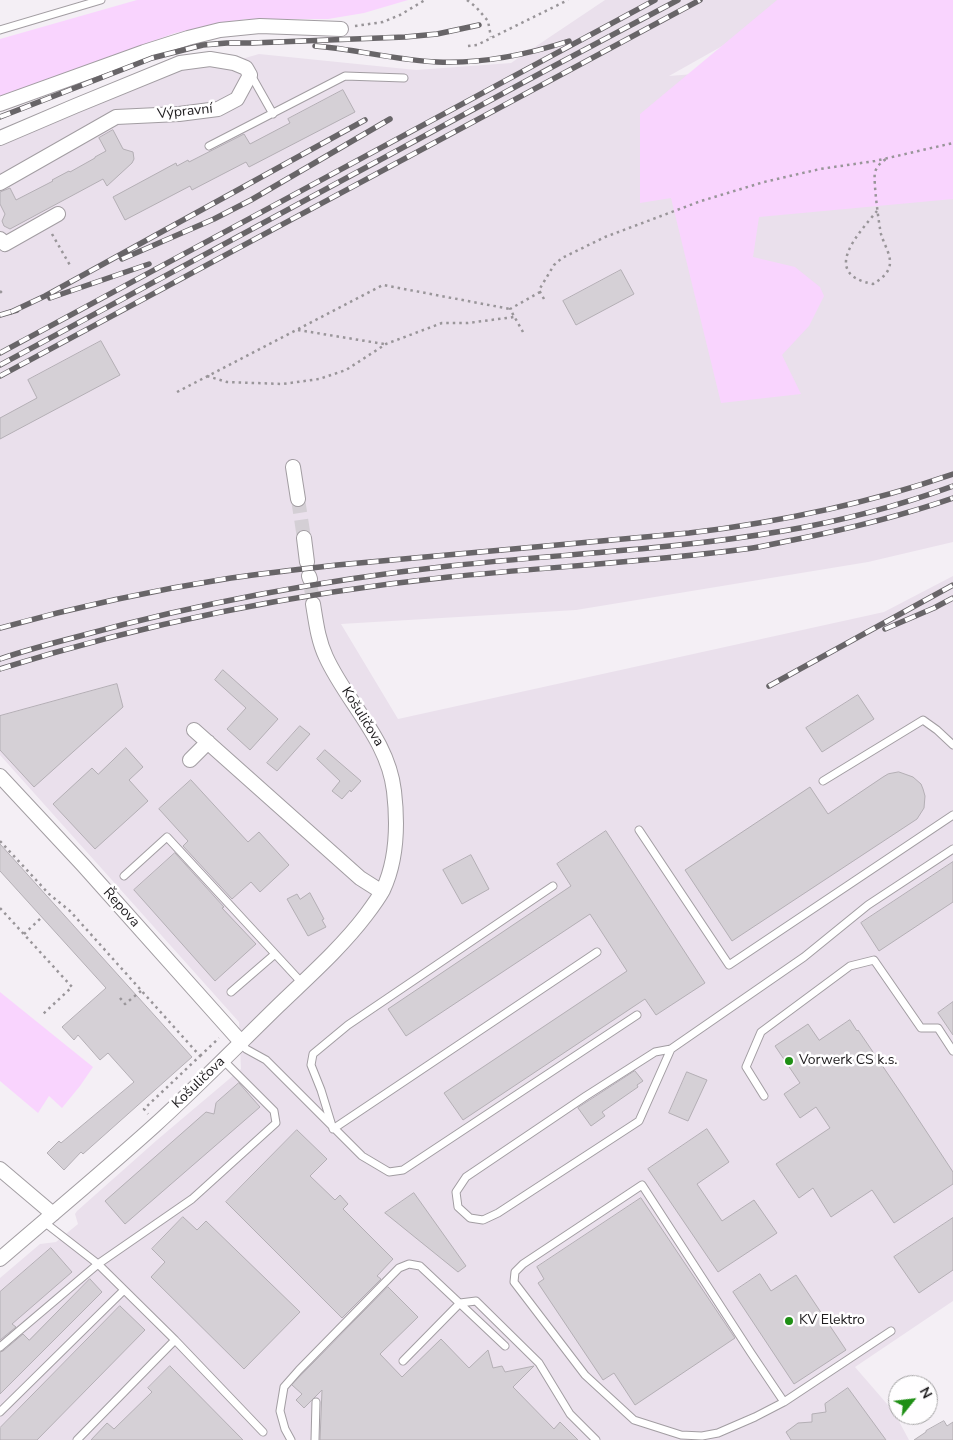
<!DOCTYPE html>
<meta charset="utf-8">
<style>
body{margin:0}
#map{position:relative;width:953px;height:1440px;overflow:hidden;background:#f4eff5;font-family:"Nunito Sans",sans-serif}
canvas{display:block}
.north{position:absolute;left:888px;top:1375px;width:50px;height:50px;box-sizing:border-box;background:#fffeff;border:1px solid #a5a4a5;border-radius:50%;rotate:61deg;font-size:14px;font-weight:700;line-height:20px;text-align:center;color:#1e1c1e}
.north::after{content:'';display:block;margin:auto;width:18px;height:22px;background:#1f8f15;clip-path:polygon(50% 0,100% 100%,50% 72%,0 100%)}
</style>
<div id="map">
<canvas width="953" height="1440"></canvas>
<div class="north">N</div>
</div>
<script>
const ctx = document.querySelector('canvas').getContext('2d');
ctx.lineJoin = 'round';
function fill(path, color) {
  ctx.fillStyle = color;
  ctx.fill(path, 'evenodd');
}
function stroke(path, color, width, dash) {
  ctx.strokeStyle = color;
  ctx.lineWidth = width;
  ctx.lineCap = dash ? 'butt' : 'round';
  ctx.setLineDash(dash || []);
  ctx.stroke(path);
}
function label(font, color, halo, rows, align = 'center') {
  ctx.font = font + ' "Nunito Sans",sans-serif';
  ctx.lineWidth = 5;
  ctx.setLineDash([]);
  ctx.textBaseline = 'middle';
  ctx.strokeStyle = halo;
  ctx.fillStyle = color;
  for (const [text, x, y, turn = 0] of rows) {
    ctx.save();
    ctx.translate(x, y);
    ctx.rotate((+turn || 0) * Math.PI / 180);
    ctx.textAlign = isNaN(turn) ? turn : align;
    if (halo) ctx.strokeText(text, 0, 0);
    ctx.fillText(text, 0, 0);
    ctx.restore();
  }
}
fill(new Path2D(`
 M 605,0 L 804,0 L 669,76 L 867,60 L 953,57 L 953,542 L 868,562 L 576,610 L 341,624 L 398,719 L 884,612 L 953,576 L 953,1301 L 855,1367 L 894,1412 L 909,1440 L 0,1440 L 0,1278 L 40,1244 L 56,1242 L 78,1224 L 75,1214 L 77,1211 L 157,1140 L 241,1069 L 239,1022 L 0,755 L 0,144 L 183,69 L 217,66 L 259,54 L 416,70 L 511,63 Z`), '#eae0ec');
fill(new Path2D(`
 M 137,0 L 408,0 L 364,13 L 328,19 L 246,19 L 175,33 L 0,97 L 0,39 Z
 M 777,0 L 953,0 L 953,199 L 759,217 L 753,257 L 795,267 L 820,287 L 824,296 L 809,326 L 782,355 L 801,394 L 721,403 L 671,198 L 640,203 L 640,114 Z
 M 0,992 L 93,1067 L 80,1086 L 62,1108 L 49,1096 L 38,1113 L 0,1081 Z`), '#f9d4fe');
const building = new Path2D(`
 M 343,90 L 355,112 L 249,167 L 246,162 L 192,190 L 190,186 L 125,220 L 113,197 L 176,163 L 177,166 L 188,160 L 189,162 L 244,134 L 250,144 L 290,123 L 288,119 Z
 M 113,130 L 123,149 L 133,152 L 134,159 L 132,163 L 107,186 L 103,179 L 10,229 L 4,226 L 2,221 L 5,214 L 0,204 L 0,192 L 10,188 L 16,200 L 53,181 L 52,180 L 69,171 L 70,172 L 95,158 L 95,157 L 106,151 L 99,138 Z
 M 621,270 L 634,294 L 576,325 L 563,301 Z
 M 101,341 L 120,375 L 0,439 L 0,418 L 37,398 L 28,380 Z
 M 223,670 L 278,719 L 250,750 L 227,729 L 246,708 L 215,680 Z
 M 117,684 L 123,707 L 34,787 L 0,750 L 0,716 Z
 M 858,695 L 874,719 L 822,752 L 806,728 Z
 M 300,726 L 310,734 L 277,771 L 267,763 Z
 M 126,748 L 143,767 L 129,780 L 148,801 L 95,849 L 53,804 L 92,768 L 98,774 Z
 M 325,750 L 361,781 L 351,792 L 350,790 L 342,799 L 332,791 L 340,781 L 317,759 Z
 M 899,772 L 913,777 L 921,784 L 923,789 L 925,796 L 924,808 L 917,819 L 732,941 L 685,870 L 810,787 L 828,814 L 883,777 L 888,774 Z
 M 191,780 L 248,842 L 259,832 L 289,865 L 260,892 L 251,882 L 232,899 L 183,846 L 188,841 L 159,809 Z
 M 606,831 L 705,983 L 656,1015 L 645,999 L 463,1120 L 444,1093 L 627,971 L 590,914 L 406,1036 L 388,1009 L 571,886 L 557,864 Z
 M 0,844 L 192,1057 L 83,1154 L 81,1152 L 64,1170 L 47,1153 L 59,1141 L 61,1143 L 134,1082 L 108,1053 L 100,1060 L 78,1035 L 74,1040 L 62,1027 L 106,988 L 0,871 Z
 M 175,853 L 224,907 L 222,908 L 256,944 L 215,981 L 134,890 Z
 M 471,855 L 489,889 L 462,904 L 443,870 Z
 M 953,862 L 953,902 L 879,951 L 861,923 Z
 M 310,893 L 324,919 L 322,920 L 326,927 L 308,936 L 287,899 L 297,894 L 300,899 Z
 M 953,1002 L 953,1035 L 938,1013 Z
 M 850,1020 L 857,1031 L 858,1030 L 903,1096 L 953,1172 L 953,1184 L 894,1223 L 872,1190 L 831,1217 L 813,1188 L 799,1198 L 776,1164 L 830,1128 L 816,1107 L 800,1118 L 784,1094 L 800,1083 L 775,1046 L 808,1024 L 819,1040 Z
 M 635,1071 L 643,1081 L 637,1085 L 638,1087 L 602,1112 L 605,1116 L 591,1126 L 578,1108 Z
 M 687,1072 L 707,1080 L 688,1121 L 669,1113 Z
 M 239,1083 L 260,1107 L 125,1224 L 105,1201 L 206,1112 L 214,1114 L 216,1103 Z
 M 707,1129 L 729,1162 L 697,1184 L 722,1221 L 754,1200 L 777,1233 L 718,1272 L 648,1169 Z
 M 297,1130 L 327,1159 L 310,1176 L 335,1200 L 340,1195 L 348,1204 L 343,1209 L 393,1259 L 377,1276 L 381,1279 L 342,1318 L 226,1202 Z
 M 414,1193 L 466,1266 L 458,1272 L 385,1213 Z
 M 641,1198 L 735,1338 L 635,1405 L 614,1373 L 603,1380 L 538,1283 L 544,1279 L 537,1267 Z
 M 183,1217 L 197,1230 L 206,1221 L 300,1312 L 244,1369 L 151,1277 L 165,1262 L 152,1249 Z
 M 953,1218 L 953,1270 L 919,1293 L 894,1257 Z
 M 51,1248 L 72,1272 L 12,1324 L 16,1327 L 0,1340 L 0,1292 Z
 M 760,1274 L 771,1291 L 796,1275 L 846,1350 L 794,1384 L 733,1292 Z
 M 90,1279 L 102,1292 L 0,1394 L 0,1352 L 3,1351 L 23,1334 L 29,1340 Z
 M 388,1287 L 418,1317 L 380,1354 L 402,1377 L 441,1339 L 469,1368 L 488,1350 L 493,1368 L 502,1366 L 505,1372 L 534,1366 L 513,1387 L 554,1429 L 560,1422 L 578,1440 L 320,1440 L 322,1390 L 304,1408 L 296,1400 L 302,1394 L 292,1385 Z
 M 120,1306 L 145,1330 L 37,1440 L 0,1440 L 0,1428 Z
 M 170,1366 L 243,1440 L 91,1440 L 107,1423 L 114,1429 L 152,1392 L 148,1388 Z
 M 848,1388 L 886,1440 L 791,1440 L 786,1432 L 798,1423 L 812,1422 L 812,1414 L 826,1412 L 825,1404 Z
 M 944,1421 L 947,1426 L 953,1422 L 953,1440 L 914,1440 L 926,1432 L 926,1431 Z`);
fill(building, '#d5d0d6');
stroke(building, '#b4afb5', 1);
stroke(new Path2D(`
 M 298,499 L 304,538
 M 310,579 L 313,604`), '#d4cfd5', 14, [14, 7]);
const lane = new Path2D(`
 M 0,30 L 101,0
 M 251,75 L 273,114
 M 209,146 L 345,76 L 404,78
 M 823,781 L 923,720 L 937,730 L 953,745
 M 639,830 L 729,965 L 953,815
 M 124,876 L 167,837 L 302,983
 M 553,886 L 348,1025 L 313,1054 L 311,1065 L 321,1090 L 333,1129 L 597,952
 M 231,992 L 275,954
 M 241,1042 L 246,1049 L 266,1060 L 362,1156 L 389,1172 L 403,1170 L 637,1015
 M 671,1049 L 639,1121 L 498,1213 L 483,1220 L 470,1218 L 458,1207 L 456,1192 L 466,1177 L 586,1096 L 655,1052 L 671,1049 L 804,957 L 868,905 L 953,849
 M 764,1096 L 746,1067 L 761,1032 L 850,966 L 874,960 L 921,1028 L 938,1028 L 953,1051
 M 44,1222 L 98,1264 L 175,1340 L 263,1432
 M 0,1347 L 98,1264 L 192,1199 L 276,1123 L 274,1111 L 223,1060
 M 403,1361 L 460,1303 L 476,1301 L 539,1363 L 570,1414 L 596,1440
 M 784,1402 L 751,1353 L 642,1185 L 523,1264 L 515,1272 L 514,1282 L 585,1375 L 634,1420 L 681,1435 L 702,1436 L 718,1433 L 755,1417 L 784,1402 L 891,1331
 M 0,1412 L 124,1290
 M 77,1440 L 175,1340
 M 291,1440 L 285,1429 L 280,1411 L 284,1387 L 299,1370 L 399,1268 L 409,1264 L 420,1266 L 505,1346
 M 315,1440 L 316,1402`);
const street = new Path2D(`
 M 0,104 L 144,52 L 188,38 L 220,30 L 260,26 L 341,29
 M 0,138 L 75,106 L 180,63 L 210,59 L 234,63 L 246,68 L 250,75 L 237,99 L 218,109 L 179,114 L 116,117 L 0,183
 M 0,239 L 5,244 L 58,214
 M 293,467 L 298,499
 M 304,538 L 307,562
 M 309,576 L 310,579
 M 194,730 L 360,878 L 382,892
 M 190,760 L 208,742
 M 0,776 L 83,865 L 241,1042
 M 0,1169 L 53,1214
 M 0,1259 C 51,1215 103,1172 154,1126 C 196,1088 237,1046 278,1006 C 308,977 341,948 366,915 C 372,907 378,899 383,890 C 397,860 398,825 394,791 C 388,739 347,703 326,657 C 318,640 316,622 313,604`);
stroke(lane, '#a29da2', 9);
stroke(street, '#a29da2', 16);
stroke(new Path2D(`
 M 467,0 L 476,7 L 488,21 L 491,37
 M 355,26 L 383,22 L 400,15 L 425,0
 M 468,46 L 477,45 L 568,0
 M 877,211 C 858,234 820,274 873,284 C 879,280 886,276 889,268 C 893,257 884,245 881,234 C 879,225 873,180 875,172 C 877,166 882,161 888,158
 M 52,234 L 71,267
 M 0,291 L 3,294
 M 544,299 L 539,290 L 554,265 L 562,258 L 605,237 L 701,201 L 764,182 L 820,169 L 875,161 L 953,143
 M 298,330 L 384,344
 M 523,332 L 510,309 L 540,292
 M 207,376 L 227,382 L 283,384 L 319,379 L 346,370 L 386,344 L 442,323 L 468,323 L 514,317
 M 177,392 L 383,285 L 510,309
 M 0,841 L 49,894 L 70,911 L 200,1056 L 144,1109 L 148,1114
 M 0,908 L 72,987 L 42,1015
 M 24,934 L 41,918
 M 120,998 L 125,1004 L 141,991
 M 200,1056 L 219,1038`), '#999599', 2.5, [2.5, 4]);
stroke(lane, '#fff', 7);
stroke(street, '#fff', 14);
const rail = new Path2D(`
 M 315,46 C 355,49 395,60 437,62 C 481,64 526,55 569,41
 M 0,117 L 152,58 L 203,45 L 227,43 L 252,43 L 405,37 L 437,34 L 479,25
 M 122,259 L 214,219 L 251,200 L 390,119
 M 50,298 L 149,264
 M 11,312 L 45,296 L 365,120
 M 0,315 L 17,310
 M 0,353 L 655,0
 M 0,365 C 226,244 451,120 678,0
 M 0,376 L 700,0
 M 0,628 C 76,607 154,590 231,578 C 267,573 302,569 337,565 L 689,533 C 780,522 866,504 953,474
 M 885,629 L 934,608 L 953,598
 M 0,659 C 26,650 53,643 80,636 C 200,603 324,580 449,566 C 560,554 672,550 783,531 C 841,521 898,506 953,486
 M 0,669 C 146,623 297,593 449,577 C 547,567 647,562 745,549 C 761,547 777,543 793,540 C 847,529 901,516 953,498
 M 769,686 L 953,585`);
stroke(rail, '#686568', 5.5);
stroke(rail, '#fffeff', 4, [11]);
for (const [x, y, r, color] of [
 [789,1061,5,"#1f8f15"],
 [789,1321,5,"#1f8f15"]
]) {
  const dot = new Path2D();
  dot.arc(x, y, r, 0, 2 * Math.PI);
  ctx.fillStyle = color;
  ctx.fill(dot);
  stroke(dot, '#fffeff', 2);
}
label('14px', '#1e1c1e', '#fffeff', [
 ["Výpravní",185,112,-6],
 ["Košuličova",362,717,58],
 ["Řepova",121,908,48],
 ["Košuličova",199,1083,-44]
]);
label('14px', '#1e1c1e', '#fffeff', [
 ["Vorwerk CS k.s.",799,1061],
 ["KV Elektro",799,1321]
], 'left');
</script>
